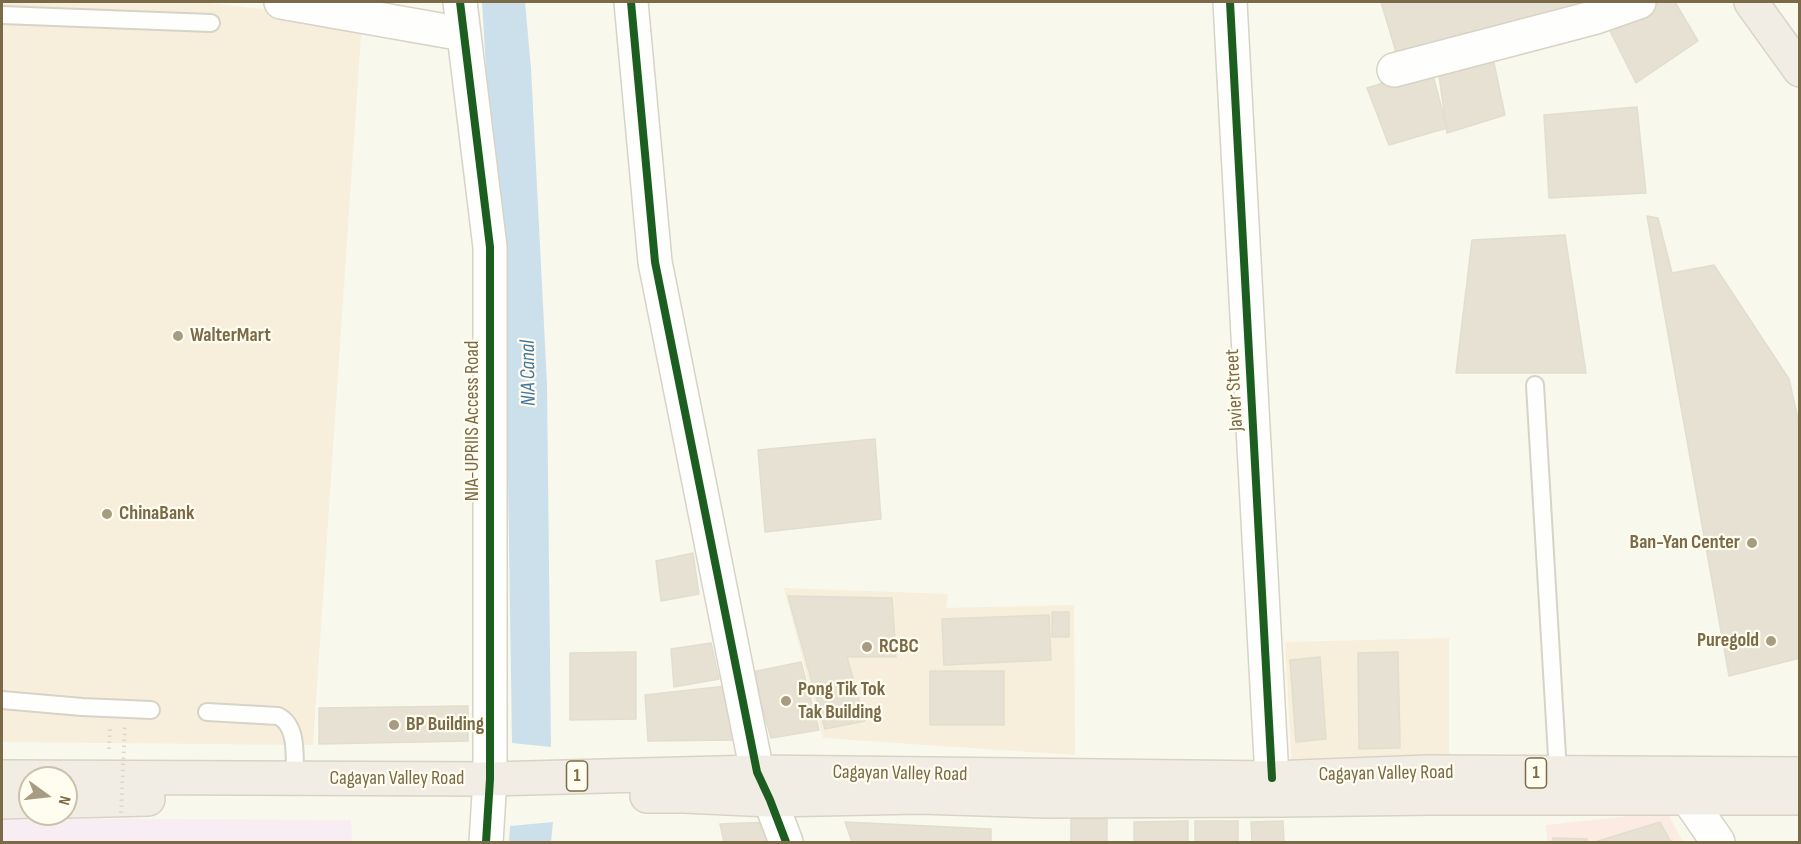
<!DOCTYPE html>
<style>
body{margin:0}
#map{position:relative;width:1801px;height:844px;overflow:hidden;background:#f9f8ec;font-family:"Sofia Sans Condensed",sans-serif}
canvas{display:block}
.frame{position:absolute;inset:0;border:3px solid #7b6a48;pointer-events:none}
.north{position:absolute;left:18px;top:766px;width:60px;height:60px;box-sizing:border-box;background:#fffdef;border:2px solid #cac2ac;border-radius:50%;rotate:105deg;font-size:16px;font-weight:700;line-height:24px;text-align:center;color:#7b6a48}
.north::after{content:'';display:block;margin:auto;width:21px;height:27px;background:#a79c81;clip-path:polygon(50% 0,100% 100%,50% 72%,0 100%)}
</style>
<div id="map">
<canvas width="1801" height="844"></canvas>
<div class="frame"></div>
<div class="north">N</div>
</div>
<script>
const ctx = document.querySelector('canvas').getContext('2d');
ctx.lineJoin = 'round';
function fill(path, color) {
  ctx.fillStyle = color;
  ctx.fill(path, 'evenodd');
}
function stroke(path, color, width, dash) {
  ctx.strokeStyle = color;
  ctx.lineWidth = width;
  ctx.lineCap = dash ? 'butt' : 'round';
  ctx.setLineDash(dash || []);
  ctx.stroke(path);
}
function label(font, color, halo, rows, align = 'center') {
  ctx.font = font + ' "Sofia Sans Condensed",sans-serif';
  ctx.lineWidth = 4.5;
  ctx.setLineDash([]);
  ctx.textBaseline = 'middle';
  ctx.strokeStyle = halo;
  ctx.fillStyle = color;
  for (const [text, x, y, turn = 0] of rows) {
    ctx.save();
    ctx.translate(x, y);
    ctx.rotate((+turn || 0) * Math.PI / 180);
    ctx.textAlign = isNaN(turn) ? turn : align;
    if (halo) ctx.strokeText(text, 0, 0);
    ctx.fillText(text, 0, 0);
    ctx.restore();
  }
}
fill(new Path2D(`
 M 2,2 L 198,2 L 362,20 L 313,745 L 2,742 Z
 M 784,588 L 948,594 L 946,608 L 1074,605 L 1075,755 L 823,738 Z
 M 1449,638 L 1449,762 L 1292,770 L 1285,642 Z`), '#f7eedc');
fill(new Path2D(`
 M 2,818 L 351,820 L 352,842 L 2,842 Z`), '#f9edf4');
fill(new Path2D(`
 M 1667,812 L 1683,842 L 1547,842 L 1546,825 Z`), '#fbebe2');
fill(new Path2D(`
 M 482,2 L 525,2 L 531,68 L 547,384 L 551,747 L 512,743 L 507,411 Z
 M 553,822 L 551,842 L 509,842 L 510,826 Z`), '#cce0eb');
const building = new Path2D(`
 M 1381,2 L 1590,2 L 1591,8 L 1399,62 Z
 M 1657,2 L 1675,2 L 1698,41 L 1636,83 L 1608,27 Z
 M 1492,54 L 1505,115 L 1447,133 L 1438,68 Z
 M 1431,68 L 1447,128 L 1389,145 L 1367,88 Z
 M 1637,107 L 1646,193 L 1549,198 L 1544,115 Z
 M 1647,216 L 1658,218 L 1672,273 L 1714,265 L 1789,379 L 1800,428 L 1800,658 L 1729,676 Z
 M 1565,235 L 1586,373 L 1456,373 L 1472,240 Z
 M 875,439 L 881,519 L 765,532 L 758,450 Z
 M 693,553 L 699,594 L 661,601 L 656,561 Z
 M 788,596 L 892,598 L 896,657 L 847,657 L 865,721 L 825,729 Z
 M 1052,612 L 1069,612 L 1069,637 L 1052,637 Z
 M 1049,615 L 1051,660 L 944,665 L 942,619 Z
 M 711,643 L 719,679 L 674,687 L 671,649 Z
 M 636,652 L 636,719 L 570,720 L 570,653 Z
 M 1398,652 L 1400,748 L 1359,749 L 1358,653 Z
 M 1320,657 L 1326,739 L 1296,742 L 1290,660 Z
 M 801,662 L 819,730 L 771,738 L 752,672 Z
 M 930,671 L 1004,671 L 1004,725 L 930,725 Z
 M 726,686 L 737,740 L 648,741 L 645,695 Z
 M 468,706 L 468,741 L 319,744 L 319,708 Z
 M 1071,819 L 1107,819 L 1107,842 L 1071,842 Z
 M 1188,821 L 1188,842 L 1134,842 L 1134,822 Z
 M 1195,821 L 1238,821 L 1238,842 L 1195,842 Z
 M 1283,821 L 1284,842 L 1252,842 L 1251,822 Z
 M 773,822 L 779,842 L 724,842 L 720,824 Z
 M 845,822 L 991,829 L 991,842 L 852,842 Z
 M 1660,822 L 1671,842 L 1595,842 Z
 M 1553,838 L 1587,839 L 1588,842 L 1553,842 Z`);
fill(building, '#e6e1d3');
stroke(building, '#e2dece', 1.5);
const lane = new Path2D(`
 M 2,15 L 211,23
 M 1535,385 L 1558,773
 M 2,700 L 82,707 L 151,710
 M 207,712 L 278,716 C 299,726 294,759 295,779`);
const street = new Path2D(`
 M 281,2 L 463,34
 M 460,2 L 490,247 L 490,779 L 486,842
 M 631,2 L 655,262 L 757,772 L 770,800 L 786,842
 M 1230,2 L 1272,778
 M 1394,70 L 1596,17 L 1639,2
 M 1673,777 L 1718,842`);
const highway = new Path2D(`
 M 1751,2 L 1800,70
 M 2,777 L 490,779 L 757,772 L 1272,778 L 1428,772 L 1800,774
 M 647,796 L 684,796 L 770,800 L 920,797 L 1045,801 L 1282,800 L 1430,798 L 1800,798
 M 66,801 L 148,799
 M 2,802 L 30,801`);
stroke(lane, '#d6d3c7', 20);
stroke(street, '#d6d3c7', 36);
stroke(highway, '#d8d3c5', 36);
stroke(new Path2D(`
 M 109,749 L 110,729`), '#dcd8ce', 4, [1.5, 4.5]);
stroke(lane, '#fefefc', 16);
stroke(street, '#fefefc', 33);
stroke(highway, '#f2ede4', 33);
stroke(new Path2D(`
 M 121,813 L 125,725`), '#dcd8ce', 4, [1.5, 4.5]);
stroke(new Path2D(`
 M 460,2 L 490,247 L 490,779 L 486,842
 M 631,2 L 655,262 L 757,772 L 770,800 L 786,842
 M 1230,2 L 1272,778`), '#1b5e20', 8);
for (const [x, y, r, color] of [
 [178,336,6,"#a79c81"],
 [107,514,6,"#a79c81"],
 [1752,543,6,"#a79c81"],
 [1771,641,6,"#a79c81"],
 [867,647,6,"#a79c81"],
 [786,701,6,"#a79c81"],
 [394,725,6,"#a79c81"]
]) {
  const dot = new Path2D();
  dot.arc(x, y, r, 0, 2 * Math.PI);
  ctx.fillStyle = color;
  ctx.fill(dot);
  stroke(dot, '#fffdef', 2);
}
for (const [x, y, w] of [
 [1536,773,21],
 [577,776,21]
]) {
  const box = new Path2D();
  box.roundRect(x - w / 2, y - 15, w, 30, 4.5);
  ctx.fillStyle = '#fffdef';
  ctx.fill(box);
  stroke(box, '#7b6a48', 1.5);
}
label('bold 18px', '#7b6a48', null, [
 ["1",1536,773],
 ["1",577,776]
]);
label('bold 20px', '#7b6a48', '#fffdef', [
 ["WalterMart",190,336],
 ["ChinaBank",119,514],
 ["Ban-Yan Center",1740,543,"right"],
 ["Puregold",1759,641,"right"],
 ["RCBC",879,647],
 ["Pong Tik Tok",798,690],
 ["Tak Building",798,713],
 ["BP Building",406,725]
], 'left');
label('20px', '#7b6a48', '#fffdef', [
 ["Javier Street",1235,390,-93],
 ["NIA-UPRIIS Access Road",473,421,-90],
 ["Cagayan Valley Road",900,774,1],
 ["Cagayan Valley Road",1386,774,-1],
 ["Cagayan Valley Road",397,779]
]);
label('italic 21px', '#4576a0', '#fffdef', [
 ["NIA Canal",529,373,-91]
]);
</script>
